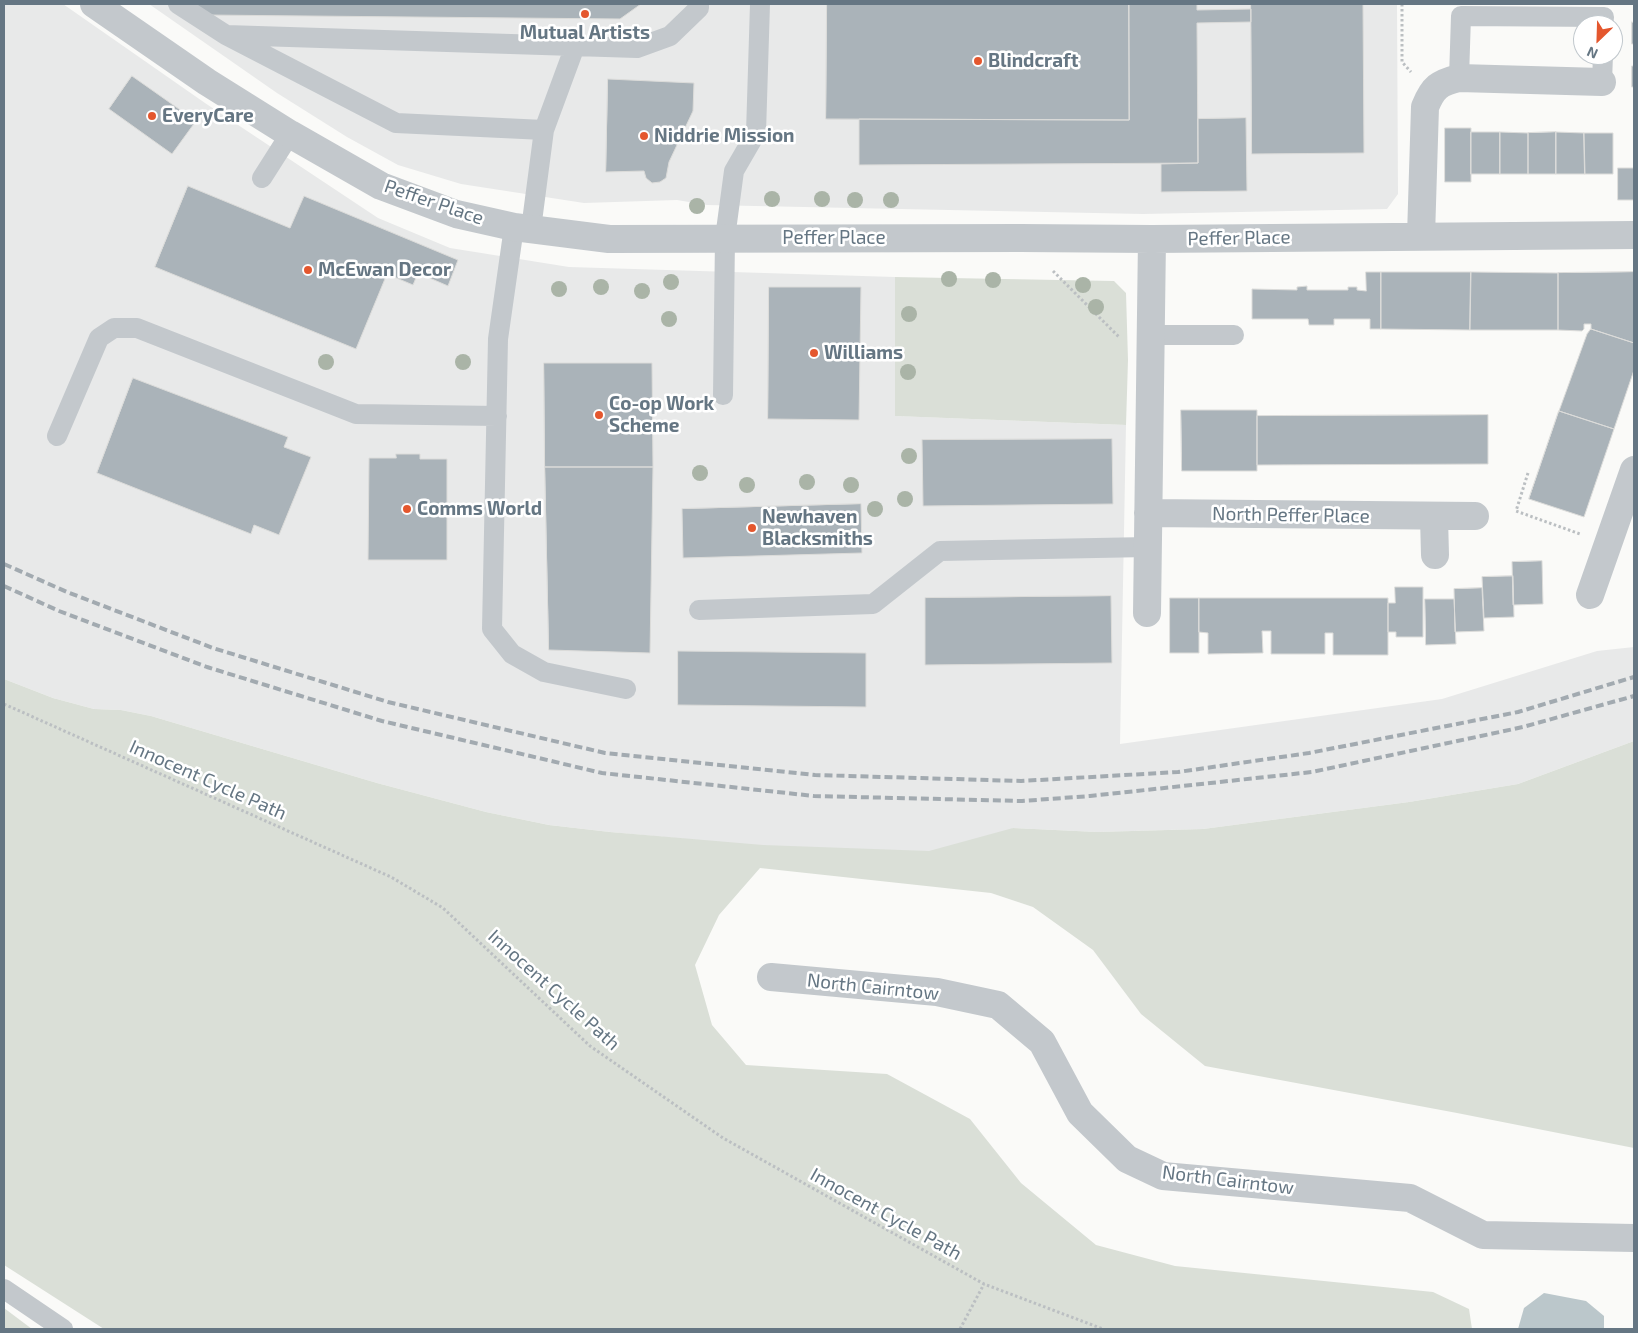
<!DOCTYPE html>
<style>
body{margin:0}
#map{position:relative;width:1638px;height:1333px;overflow:hidden;background:#fafaf8;font-family:"Exo 2",sans-serif}
canvas{display:block}
.frame{position:absolute;inset:0;border:5px solid #657683;pointer-events:none}
.north{position:absolute;left:1573px;top:15px;width:50px;height:50px;box-sizing:border-box;background:#fff;border:1px solid #c1c8cd;border-radius:50%;rotate:204deg;font-size:14px;font-weight:700;line-height:20px;text-align:center;color:#657683}
.north::after{content:'';display:block;margin:auto;width:18px;height:22px;background:#e4572e;clip-path:polygon(50% 0,100% 100%,50% 72%,0 100%)}
</style>
<div id="map">
<canvas width="1638" height="1333"></canvas>
<div class="frame"></div>
<div class="north">N</div>
</div>
<script>
const ctx = document.querySelector('canvas').getContext('2d');
ctx.lineJoin = 'round';
function fill(path, color) {
  ctx.fillStyle = color;
  ctx.fill(path, 'evenodd');
}
function stroke(path, color, width, dash) {
  ctx.strokeStyle = color;
  ctx.lineWidth = width;
  ctx.lineCap = dash ? 'butt' : 'round';
  ctx.setLineDash(dash || []);
  ctx.stroke(path);
}
function label(font, color, halo, rows, align = 'center') {
  ctx.font = font + ' "Exo 2",sans-serif';
  ctx.lineWidth = 5;
  ctx.setLineDash([]);
  ctx.textBaseline = 'middle';
  ctx.strokeStyle = halo;
  ctx.fillStyle = color;
  for (const [text, x, y, turn = 0] of rows) {
    ctx.save();
    ctx.translate(x, y);
    ctx.rotate((+turn || 0) * Math.PI / 180);
    ctx.textAlign = isNaN(turn) ? turn : align;
    if (halo) ctx.strokeText(text, 0, 0);
    ctx.fillText(text, 0, 0);
    ctx.restore();
  }
}
fill(new Path2D(`
 M 4,4 L 63,4 L 205,103 L 378,218 L 450,248 L 569,267 L 895,277 L 896,416 L 1126,425 L 1120,744 L 1442,699 L 1597,651 L 1634,647 L 1634,741 L 1518,784 L 1409,802 L 1203,829 L 1097,832 L 1013,828 L 956,864 L 610,832 L 549,825 L 486,812 L 377,783 L 151,716 L 121,710 L 94,709 L 53,698 L 4,679 Z
 M 149,4 L 1397,4 L 1398,194 L 1387,209 L 1143,214 L 707,205 L 677,200 L 584,203 L 461,184 L 398,165 L 347,137 L 277,93 Z`), '#e8e9e9');
fill(new Path2D(`
 M 895,277 L 1114,281 L 1126,293 L 1128,360 L 1126,425 L 895,416 Z
 M 4,679 L 53,698 L 94,709 L 121,710 L 151,716 L 377,783 L 486,812 L 549,825 L 610,832 L 763,845 L 929,851 L 1013,828 L 1097,832 L 1203,829 L 1409,802 L 1518,784 L 1634,741 L 1634,1148 L 1457,1113 L 1205,1066 L 1141,1014 L 1093,950 L 1033,907 L 991,893 L 760,868 L 719,915 L 695,965 L 712,1025 L 746,1065 L 887,1074 L 970,1119 L 1021,1183 L 1096,1245 L 1175,1266 L 1433,1292 L 1469,1309 L 1472,1329 L 104,1329 L 4,1265 Z
 M 4,1308 L 32,1329 L 4,1329 Z`), '#dadfd7');
fill(new Path2D(`
 M 1544,1293 L 1586,1301 L 1604,1316 L 1604,1329 L 1518,1329 L 1524,1308 Z`), '#bbc7cb');
const building = new Path2D(`
 M 190,4 L 641,4 L 620,19 L 205,15 Z
 M 827,4 L 1129,4 L 1129,120 L 826,119 Z
 M 1129,4 L 1197,4 L 1197,10 L 1251,9 L 1251,22 L 1197,23 L 1198,163 L 859,165 L 859,119 L 1129,120 Z
 M 1251,4 L 1363,4 L 1364,153 L 1252,154 Z
 M 1632,22 L 1634,23 L 1634,44 L 1632,44 Z
 M 1632,66 L 1634,66 L 1634,87 L 1632,87 Z
 M 132,76 L 196,121 L 172,154 L 109,109 Z
 M 608,79 L 694,83 L 693,111 L 669,162 L 666,178 L 660,182 L 652,183 L 646,178 L 644,171 L 606,172 Z
 M 1246,118 L 1247,191 L 1161,192 L 1161,164 L 1198,163 L 1198,119 Z
 M 1445,128 L 1471,128 L 1471,182 L 1445,182 Z
 M 1471,132 L 1500,132 L 1500,174 L 1471,174 Z
 M 1500,132 L 1528,133 L 1528,174 L 1500,174 Z
 M 1556,132 L 1584,133 L 1585,174 L 1556,174 Z
 M 1556,132 L 1556,174 L 1528,174 L 1528,133 Z
 M 1584,133 L 1613,133 L 1613,174 L 1585,174 Z
 M 1618,168 L 1634,168 L 1634,200 L 1618,200 Z
 M 188,186 L 290,228 L 304,196 L 458,260 L 448,286 L 418,273 L 413,285 L 387,274 L 356,349 L 155,267 Z
 M 1366,272 L 1381,272 L 1381,329 L 1370,329 L 1370,319 L 1334,319 L 1334,325 L 1309,325 L 1308,319 L 1252,319 L 1252,289 L 1297,290 L 1297,287 L 1307,286 L 1307,290 L 1348,290 L 1348,287 L 1357,287 L 1357,290 L 1366,291 Z
 M 1381,272 L 1471,272 L 1470,330 L 1381,329 Z
 M 1471,272 L 1558,273 L 1558,330 L 1470,330 Z
 M 1634,272 L 1634,343 L 1591,329 L 1591,324 L 1584,324 L 1584,329 L 1582,331 L 1558,330 L 1558,273 Z
 M 769,287 L 861,287 L 859,420 L 768,419 Z
 M 1591,329 L 1634,343 L 1634,370 L 1614,429 L 1559,411 L 1587,334 Z
 M 544,363 L 652,363 L 653,467 L 545,467 Z
 M 133,378 L 288,437 L 284,447 L 311,457 L 279,535 L 254,525 L 251,534 L 97,473 Z
 M 1181,410 L 1257,410 L 1257,471 L 1182,471 Z
 M 1559,411 L 1614,429 L 1584,517 L 1529,499 Z
 M 1488,415 L 1488,464 L 1257,465 L 1257,416 Z
 M 1112,439 L 1113,504 L 923,506 L 922,440 Z
 M 396,454 L 420,454 L 420,459 L 447,459 L 447,560 L 368,560 L 369,458 L 396,458 Z
 M 545,467 L 653,467 L 650,653 L 549,650 Z
 M 861,504 L 862,553 L 683,558 L 682,509 Z
 M 1542,561 L 1543,604 L 1513,605 L 1512,562 Z
 M 1513,576 L 1514,617 L 1484,618 L 1482,577 Z
 M 1395,587 L 1423,587 L 1423,637 L 1396,637 L 1396,632 L 1388,632 L 1388,603 L 1395,603 Z
 M 1482,588 L 1484,631 L 1455,632 L 1454,589 Z
 M 1111,596 L 1112,663 L 925,665 L 925,598 Z
 M 1170,598 L 1199,598 L 1199,653 L 1170,653 Z
 M 1199,598 L 1388,598 L 1388,655 L 1333,655 L 1333,633 L 1325,633 L 1325,654 L 1271,654 L 1271,631 L 1262,631 L 1263,653 L 1208,654 L 1208,633 L 1199,632 Z
 M 1425,599 L 1454,599 L 1456,644 L 1426,645 Z
 M 678,651 L 866,653 L 866,707 L 678,705 Z`);
fill(building, '#aab3b9');
stroke(building, '#dcdcda', 1);
stroke(new Path2D(`
 M 1402,4 L 1402,62 L 1411,72
 M 1053,271 L 1119,337
 M 1528,473 L 1516,511 L 1580,534
 M 4,704 L 391,877 L 443,908 L 590,1046 L 723,1138 L 984,1284 L 1103,1329
 M 960,1329 L 984,1284`), '#bbbfc2', 3, [2.5, 2.5]);
stroke(new Path2D(`
 M 178,4 L 226,35 L 396,123 L 544,130
 M 226,35 L 637,48 L 670,36 L 699,8 L 699,4
 M 1459,78 L 1461,16 L 1604,17 L 1603,25
 M 1602,82 L 1603,55
 M 262,178 L 290,134
 M 514,227 L 498,339 L 492,629 L 512,654 L 544,672 L 626,689
 M 531,229 L 544,130 L 575,46
 M 1150,335 L 1234,335
 M 723,395 L 725,238 L 734,171 L 756,133 L 760,4
 M 57,436 L 99,338 L 114,328 L 137,328 L 356,414 L 497,416
 M 699,610 L 873,604 L 940,551 L 1148,547
 M 4,1289 L 63,1329`), '#c3c8cc', 20);
stroke(new Path2D(`
 M 94,4 L 207,82 L 290,134 L 381,186 L 456,214 L 514,227 L 609,239 L 1020,238 L 1152,239 L 1634,235
 M 1421,236 L 1425,107 C 1433,87 1439,83 1459,78 L 1602,82
 M 1148,513 L 1475,516
 M 1434,517 L 1435,555
 M 1590,595 L 1634,470
 M 1147,613 L 1152,239
 M 771,977 L 937,992 L 998,1005 L 1042,1042 L 1080,1113 L 1127,1159 L 1163,1176 L 1410,1198 L 1483,1235 L 1634,1238`), '#c3c8cc', 28);
stroke(new Path2D(`
 M 4,564 L 67,592 L 213,648 L 388,702 L 605,753 L 815,775 L 1021,781 L 1178,772 L 1309,753 L 1518,712 L 1634,677
 M 4,586 L 59,611 L 207,667 L 382,721 L 602,773 L 814,796 L 1022,801 L 1090,796 L 1312,772 L 1523,727 L 1634,696`), '#a2aab0', 4, [8, 4]);
ctx.fillStyle = '#aab4a7';
for (const [x, y] of [
 [772,199],
 [822,199],
 [855,200],
 [891,200],
 [697,206],
 [949,279],
 [993,280],
 [671,282],
 [1083,285],
 [601,287],
 [559,289],
 [642,291],
 [1096,307],
 [909,314],
 [669,319],
 [326,362],
 [463,362],
 [908,372],
 [909,456],
 [700,473],
 [807,482],
 [747,485],
 [851,485],
 [905,499],
 [875,509]
]) {
  ctx.beginPath();
  ctx.arc(x, y, 8, 0, 2 * Math.PI);
  ctx.fill();
}
for (const [x, y, r, color] of [
 [585,14,5,"#e4572e"],
 [978,61,5,"#e4572e"],
 [152,116,5,"#e4572e"],
 [644,136,5,"#e4572e"],
 [308,270,5,"#e4572e"],
 [814,353,5,"#e4572e"],
 [599,415,5,"#e4572e"],
 [407,509,5,"#e4572e"],
 [752,528,5,"#e4572e"]
]) {
  const dot = new Path2D();
  dot.arc(x, y, r, 0, 2 * Math.PI);
  ctx.fillStyle = color;
  ctx.fill(dot);
  stroke(dot, '#fff', 2);
}
label('bold 19px', '#657683', '#fff', [
 ["Mutual Artists",585,33,"center"],
 ["Blindcraft",988,61],
 ["EveryCare",162,116],
 ["Niddrie Mission",654,136],
 ["McEwan Decor",318,270],
 ["Williams",824,353],
 ["Co-op Work",609,404],
 ["Scheme",609,426],
 ["Comms World",417,509],
 ["Newhaven",762,517],
 ["Blacksmiths",762,539]
], 'left');
label('19px', '#657683', '#fff', [
 ["Peffer Place",434,202,19],
 ["Peffer Place",834,238],
 ["Peffer Place",1239,238,-1],
 ["North Peffer Place",1291,515,1],
 ["Innocent Cycle Path",208,780,24],
 ["North Cairntow",873,987,6],
 ["Innocent Cycle Path",554,990,42],
 ["North Cairntow",1228,1180,7],
 ["Innocent Cycle Path",886,1214,29]
]);
</script>
